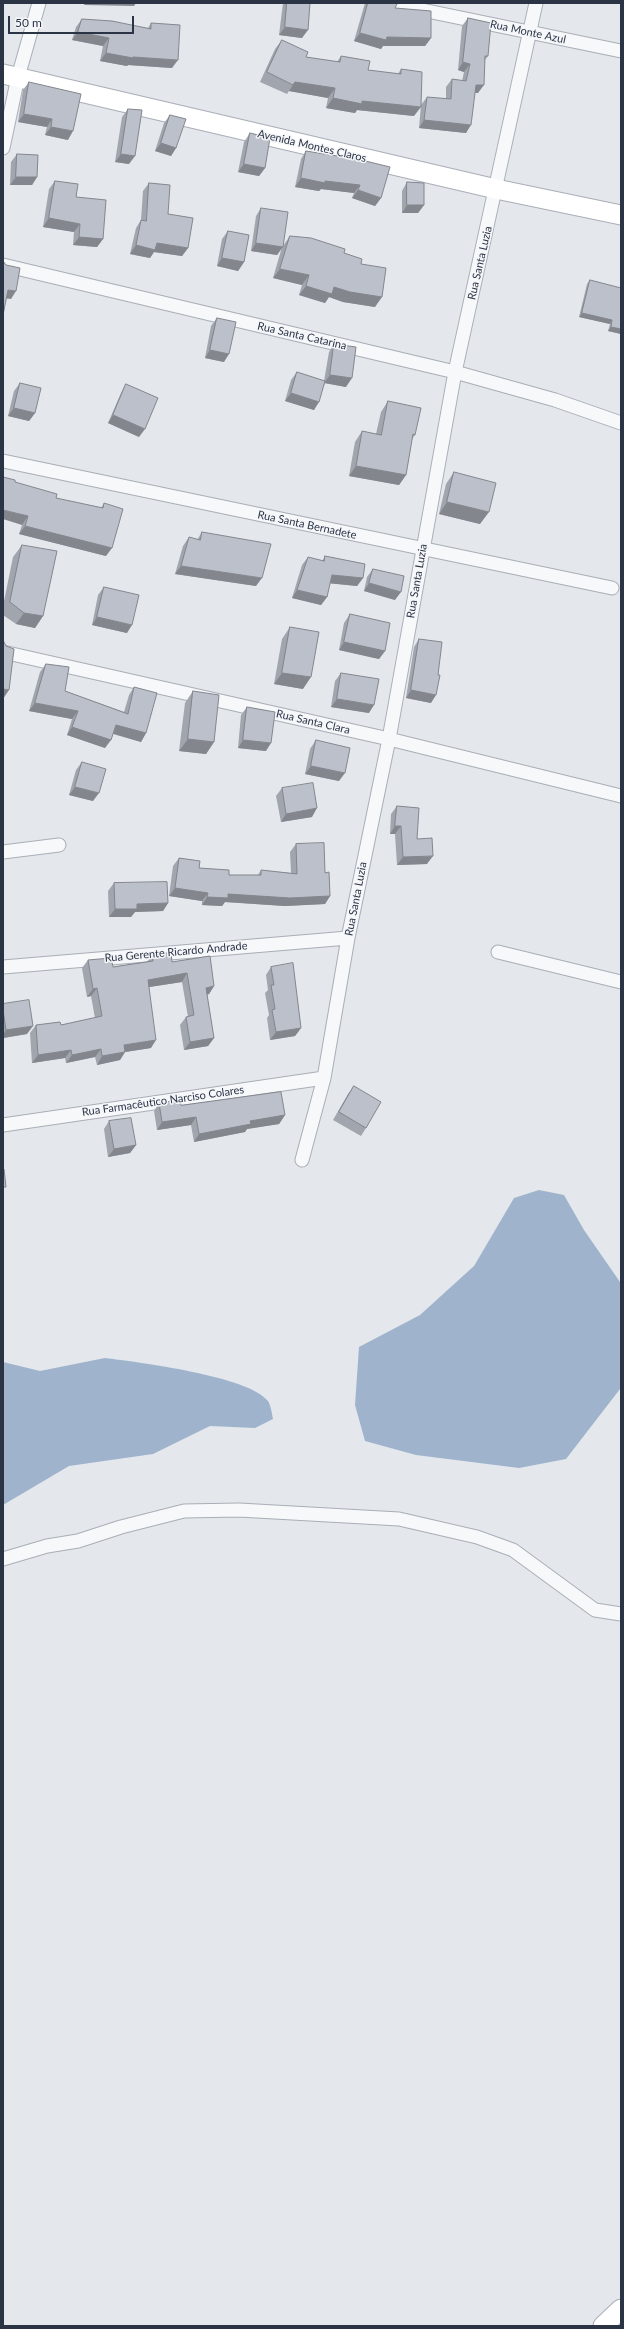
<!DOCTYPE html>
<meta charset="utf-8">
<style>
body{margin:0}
#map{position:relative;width:624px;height:2329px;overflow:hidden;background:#e4e7ec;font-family:Lato,sans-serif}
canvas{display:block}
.frame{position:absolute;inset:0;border:4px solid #2b3445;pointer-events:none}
.scale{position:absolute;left:8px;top:16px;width:126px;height:18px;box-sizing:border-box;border:2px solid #2b3445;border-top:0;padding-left:5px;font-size:12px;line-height:14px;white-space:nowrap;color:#2b3445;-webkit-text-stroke:3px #f4f6f9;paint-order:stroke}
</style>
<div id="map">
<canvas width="624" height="2329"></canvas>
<div class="frame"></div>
<div class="scale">50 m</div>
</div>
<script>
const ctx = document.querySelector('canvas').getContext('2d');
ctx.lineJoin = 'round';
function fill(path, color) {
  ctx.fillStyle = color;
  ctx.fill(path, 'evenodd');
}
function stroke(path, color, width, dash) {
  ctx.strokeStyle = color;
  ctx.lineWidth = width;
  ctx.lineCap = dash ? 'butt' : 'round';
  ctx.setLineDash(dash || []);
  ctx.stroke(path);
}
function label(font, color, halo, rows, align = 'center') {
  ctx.font = font + ' Lato,sans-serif';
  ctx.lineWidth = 3;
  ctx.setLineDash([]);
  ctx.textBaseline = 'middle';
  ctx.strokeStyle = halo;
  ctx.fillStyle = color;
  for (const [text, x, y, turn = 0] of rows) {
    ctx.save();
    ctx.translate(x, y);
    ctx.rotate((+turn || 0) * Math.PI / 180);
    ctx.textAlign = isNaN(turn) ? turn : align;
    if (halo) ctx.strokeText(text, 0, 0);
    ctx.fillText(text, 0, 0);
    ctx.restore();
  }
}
fill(new Path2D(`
 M 539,1190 L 564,1195 L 584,1230 L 620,1282 L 621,1300 L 620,1389 L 566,1459 L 519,1468 L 416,1455 L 365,1441 L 355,1405 L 359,1347 L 420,1315 L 474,1266 L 514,1198 Z
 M 105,1358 C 137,1362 249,1376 268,1401 C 271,1406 272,1414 273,1419 L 255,1428 L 210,1426 L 153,1454 L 69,1466 L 3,1505 L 3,1362 L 40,1371 Z`), '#9fb4cc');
const street = new Path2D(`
 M 388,3 L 621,51
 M 3,148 L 18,77 L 39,3
 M 3,265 L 455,372 L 555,400 L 621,423
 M 3,461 L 612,588
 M 3,652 L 389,739 L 621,796
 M 3,852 L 59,845
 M 498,952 L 621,982
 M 3,967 L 348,938
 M 3,1125 L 324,1078
 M 302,1160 L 324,1078 L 348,938 L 389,739 L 455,372 L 536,3
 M 3,1559 L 47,1546 L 78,1541 L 121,1527 L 184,1511 L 239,1510 L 399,1519 L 477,1537 L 513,1550 L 595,1610 L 621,1614`);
const secondary = new Path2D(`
 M 3,74 L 496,189 L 621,215
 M 603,2326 L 621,2309`);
stroke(street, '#a9aeb7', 15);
stroke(secondary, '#a9aeb7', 21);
stroke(street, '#f7f8fa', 13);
stroke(secondary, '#fff', 19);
fill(new Path2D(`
 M 283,3 L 310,3 L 302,38 L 279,35 Z
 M 365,3 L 394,3 L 395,8 L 431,38 L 425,46 L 383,46 L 381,49 L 354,41 Z
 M 468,18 L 488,56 L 485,60 L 478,93 L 475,93 L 466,133 L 419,128 L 421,105 L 427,97 L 446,99 L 446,87 L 452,79 L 462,81 L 464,72 L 458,70 L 462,26 Z
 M 82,19 L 148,28 L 151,23 L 172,68 L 128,65 L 127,66 L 100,61 L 103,46 L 72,40 L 76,27 Z
 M 282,40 L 306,57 L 337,62 L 341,56 L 368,70 L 398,74 L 401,69 L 414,116 L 357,110 L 355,113 L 326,108 L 328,98 L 289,91 L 287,94 L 260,82 L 275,49 Z
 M 29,82 L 68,140 L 45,135 L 47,127 L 18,122 L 23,90 Z
 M 128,109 L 129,164 L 115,162 L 122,117 Z
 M 170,115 L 176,148 L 171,156 L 155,151 L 164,123 Z
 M 250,133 L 265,168 L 259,176 L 238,172 L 244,142 Z
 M 306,151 L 336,156 L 337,154 L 381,198 L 375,206 L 352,198 L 354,193 L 321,189 L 319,191 L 295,187 L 301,159 Z
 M 17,154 L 37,177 L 32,185 L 10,185 L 11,162 Z
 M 55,181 L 76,197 L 103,239 L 97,247 L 73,245 L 74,232 L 43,227 L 49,189 Z
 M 407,182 L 424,205 L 418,213 L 402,213 L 402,191 Z
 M 149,183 L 188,248 L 182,256 L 154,252 L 150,258 L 130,254 L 136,228 L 141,220 L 143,191 Z
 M 261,208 L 283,246 L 290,236 L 344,253 L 361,264 L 375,307 L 343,302 L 329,297 L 325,303 L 299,295 L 302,285 L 273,278 L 282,247 L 277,255 L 251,251 L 256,216 Z
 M 228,231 L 244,262 L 238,271 L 217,266 L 222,239 Z
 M 590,280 L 621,334 L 608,331 L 610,324 L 579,317 L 587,284 Z
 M 217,318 L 224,362 L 205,358 L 211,326 Z
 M 334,344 L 346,387 L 325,383 L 314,410 L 285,401 L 291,380 L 297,372 L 324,381 L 329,352 Z
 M 20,383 L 35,413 L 29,421 L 8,416 L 14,391 Z
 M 126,384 L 139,437 L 108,423 L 121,393 Z
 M 388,401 L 415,435 L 412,439 L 406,475 L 399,485 L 349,476 L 355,442 L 362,431 L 376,434 L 381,412 Z
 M 454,472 L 480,524 L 439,514 L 446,484 Z
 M 15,482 L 56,498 L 101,508 L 104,503 L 106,556 L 19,534 L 22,525 Z
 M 202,532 L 256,586 L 175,574 L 183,546 L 189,537 L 197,540 Z
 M 22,545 L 43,616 L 35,628 L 16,624 L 3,615 L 3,606 L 13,557 Z
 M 325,556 L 363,578 L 357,586 L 330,583 L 327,597 L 321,605 L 292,598 L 302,565 L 308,557 L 322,561 Z
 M 373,569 L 395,600 L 364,591 L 367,577 Z
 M 104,587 L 127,633 L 92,625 L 98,595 Z
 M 350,614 L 385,651 L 379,659 L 339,650 L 344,623 Z
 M 290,627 L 303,689 L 274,684 L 282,639 Z
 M 419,639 L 431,703 L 406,698 L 414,647 Z
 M 46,664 L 65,691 L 124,712 L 129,695 L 134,687 L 146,733 L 141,742 L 113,734 L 105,748 L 67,735 L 72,719 L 29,711 L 40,672 Z
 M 341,673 L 369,713 L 331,707 L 335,681 Z
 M 193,691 L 214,742 L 206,754 L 179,751 L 185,703 Z
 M 247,707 L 266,751 L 238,748 L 241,715 Z
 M 316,740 L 339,781 L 305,774 L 310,749 Z
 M 82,762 L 93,801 L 69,795 L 76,770 Z
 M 282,788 L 312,817 L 281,822 L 276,796 Z
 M 397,806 L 417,839 L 427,864 L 397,865 L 395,834 L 390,834 L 391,814 Z
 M 296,844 L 325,873 L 330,896 L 325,904 L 285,906 L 225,902 L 222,906 L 202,905 L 202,901 L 169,896 L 173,866 L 179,858 L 199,868 L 229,875 L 258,875 L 261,870 L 291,873 L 290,852 Z
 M 114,883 L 168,903 L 163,911 L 135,912 L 131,917 L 109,917 L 108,891 Z
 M 152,955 L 172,962 L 214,986 L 209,994 L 207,995 L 214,1038 L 208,1046 L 184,1050 L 180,1025 L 186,1017 L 188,1017 L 182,982 L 149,987 L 151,1048 L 125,1052 L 120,1060 L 97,1065 L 95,1057 L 66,1063 L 65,1058 L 32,1063 L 30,1033 L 36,1025 L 61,1025 L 95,1018 L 91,996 L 87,997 L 82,968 L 88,960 L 113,967 L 147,962 Z
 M 271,967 L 301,1028 L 295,1036 L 270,1040 L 267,1018 L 269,1015 L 265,993 L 268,990 L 266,975 Z
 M 3,1004 L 27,1034 L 3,1038 Z
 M 354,1086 L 366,1128 L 361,1136 L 333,1120 L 348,1094 Z
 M 159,1103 L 181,1105 L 285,1115 L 279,1124 L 247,1129 L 245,1132 L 194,1142 L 191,1125 L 157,1130 L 154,1111 Z
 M 109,1121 L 136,1145 L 130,1153 L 108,1157 L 104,1129 Z`), '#a1a5ae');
fill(new Path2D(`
 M 85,3 L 136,3 L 134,6 L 84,5 Z
 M 285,27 L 308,30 L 302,38 L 279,35 Z
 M 78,32 L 109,38 L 103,46 L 72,40 Z
 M 360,33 L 387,37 L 431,38 L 425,46 L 383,46 L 381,49 L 354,41 Z
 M 106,53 L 133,57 L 178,60 L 172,68 L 128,65 L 127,66 L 100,61 Z
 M 463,62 L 470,64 L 464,72 L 458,70 Z
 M 295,82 L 335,88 L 328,98 L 289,91 Z
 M 476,85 L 484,85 L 478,93 L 470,93 Z
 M 333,98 L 421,107 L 414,116 L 357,110 L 355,113 L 326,108 Z
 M 24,114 L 52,119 L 47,127 L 18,122 Z
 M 424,120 L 471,125 L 466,133 L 419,128 Z
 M 51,127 L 73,131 L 68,140 L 45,135 Z
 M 161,143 L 176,148 L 171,156 L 155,151 Z
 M 121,154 L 135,156 L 129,164 L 115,162 Z
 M 244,164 L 265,168 L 259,176 L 238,172 Z
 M 16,177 L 37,177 L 32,185 L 10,185 Z
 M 301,178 L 325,181 L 360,185 L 354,193 L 321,189 L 319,191 L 295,187 Z
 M 358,190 L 381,198 L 375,206 L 352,198 Z
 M 407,205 L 424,205 L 418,213 L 402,213 Z
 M 49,218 L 80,224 L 74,232 L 43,227 Z
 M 79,237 L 103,239 L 97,247 L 73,245 Z
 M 157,243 L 188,248 L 182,256 L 154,252 L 150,258 L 130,254 L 136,245 Z
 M 256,243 L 283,247 L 277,255 L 251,251 Z
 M 222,258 L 244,262 L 238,271 L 217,266 Z
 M 280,269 L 309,275 L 302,285 L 273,278 Z
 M 306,286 L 334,287 L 382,297 L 375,307 L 343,302 L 329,297 L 325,303 L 299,295 Z
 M 8,290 L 16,291 L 11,299 L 3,298 Z
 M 582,313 L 612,320 L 610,324 L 579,317 Z
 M 611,327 L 621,329 L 621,334 L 608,331 Z
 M 210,350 L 229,354 L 224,362 L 205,358 Z
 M 330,375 L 352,378 L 346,387 L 324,383 Z
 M 291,393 L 319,402 L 314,410 L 285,401 Z
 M 14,408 L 35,413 L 29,421 L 8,416 Z
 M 113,415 L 145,429 L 139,437 L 108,423 Z
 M 356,466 L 406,475 L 399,485 L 349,476 Z
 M 447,502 L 489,512 L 480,524 L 439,514 Z
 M 3,510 L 28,516 L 22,525 L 3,519 Z
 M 25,526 L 112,548 L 106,556 L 19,534 Z
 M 181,566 L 262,578 L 256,586 L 175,574 Z
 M 332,575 L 363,578 L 357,586 L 326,583 Z
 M 369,583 L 401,592 L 395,600 L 364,591 Z
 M 297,590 L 327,597 L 321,605 L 292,598 Z
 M 24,613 L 43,616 L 35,628 L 16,624 Z
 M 97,617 L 132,625 L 127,633 L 92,625 Z
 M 344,642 L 385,651 L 379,659 L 339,650 Z
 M 282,673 L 311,677 L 303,689 L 274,684 Z
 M 3,689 L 9,690 L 3,699 Z
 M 411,690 L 436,695 L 431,703 L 406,698 Z
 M 337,699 L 374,705 L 369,713 L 331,707 Z
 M 35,703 L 78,711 L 72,719 L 29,711 Z
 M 116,725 L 146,733 L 141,742 L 111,733 Z
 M 72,727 L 111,740 L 105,748 L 67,735 Z
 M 188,739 L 214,742 L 206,754 L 179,751 Z
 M 243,740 L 271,743 L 266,751 L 238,748 Z
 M 311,766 L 345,773 L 339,781 L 305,774 Z
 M 75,787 L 99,793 L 93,801 L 69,795 Z
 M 317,808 L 312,817 L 281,822 L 286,814 Z
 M 395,826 L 401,826 L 395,834 L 390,834 Z
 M 433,856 L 427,864 L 397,865 L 403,857 Z
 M 175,888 L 208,893 L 202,901 L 169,896 Z
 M 228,894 L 330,896 L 325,904 L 285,906 L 225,902 L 222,906 L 202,905 L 207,897 Z
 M 168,903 L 163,911 L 135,912 L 131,917 L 109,917 L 115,909 L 137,904 Z
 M 187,973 L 182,982 L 143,988 L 148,980 Z
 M 214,986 L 209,994 L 200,996 L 206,988 Z
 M 97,988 L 91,996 L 87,997 L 93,989 Z
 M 33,1026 L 27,1034 L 3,1038 L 3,1035 L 6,1030 Z
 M 301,1028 L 295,1036 L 270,1040 L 276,1032 Z
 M 214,1038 L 208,1046 L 184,1050 L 190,1042 Z
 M 156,1040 L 151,1048 L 125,1052 L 120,1060 L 97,1065 L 102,1056 L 124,1045 Z
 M 101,1049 L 95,1057 L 66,1063 L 72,1055 Z
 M 71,1050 L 65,1058 L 32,1063 L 38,1055 Z
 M 285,1115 L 279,1124 L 247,1129 L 245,1132 L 194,1142 L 199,1134 L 250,1121 Z
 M 196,1117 L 191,1125 L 157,1130 L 162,1122 Z
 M 136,1145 L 130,1153 L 108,1157 L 114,1149 Z`), '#83868d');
const building = new Path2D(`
 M 287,3 L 310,3 L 308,30 L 285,27 Z
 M 368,3 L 394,3 L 397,4 L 395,8 L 431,11 L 431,38 L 387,37 L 386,40 L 360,33 Z
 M 468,18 L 491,23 L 488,56 L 485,56 L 484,85 L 476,85 L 471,125 L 424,120 L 427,97 L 451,99 L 452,79 L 466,81 L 470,64 L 463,62 Z
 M 82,19 L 112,21 L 151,29 L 151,23 L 180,25 L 178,60 L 133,57 L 133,58 L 106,53 L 109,38 L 78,32 Z
 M 282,40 L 308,52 L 306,57 L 340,62 L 341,56 L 370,61 L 368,70 L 401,74 L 401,69 L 422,72 L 421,107 L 362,101 L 362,104 L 333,98 L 335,88 L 295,82 L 293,85 L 267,72 Z
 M 29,82 L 81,94 L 73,131 L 51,127 L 52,119 L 24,114 Z
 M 128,109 L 142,110 L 135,156 L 121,154 Z
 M 170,115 L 186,119 L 176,148 L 161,143 Z
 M 250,133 L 270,138 L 265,168 L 244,164 Z
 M 306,151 L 337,156 L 337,154 L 390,167 L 381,198 L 358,190 L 360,185 L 325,181 L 325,183 L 301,178 Z
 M 17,154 L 38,155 L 37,177 L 16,177 Z
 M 55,181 L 78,184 L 76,197 L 106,200 L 103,239 L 79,237 L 80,224 L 49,218 Z
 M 407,182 L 424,183 L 424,205 L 407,205 Z
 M 149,183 L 170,185 L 168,214 L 193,218 L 188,248 L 157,243 L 155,250 L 136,245 L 141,220 L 146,221 Z
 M 261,208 L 288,212 L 283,247 L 256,243 Z
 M 228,231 L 249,235 L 244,262 L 222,258 Z
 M 290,236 L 311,238 L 345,249 L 344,253 L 362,259 L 361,264 L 386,268 L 382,297 L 350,292 L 334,287 L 332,294 L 306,286 L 309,275 L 280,269 Z
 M 3,261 L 6,265 L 20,268 L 16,291 L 8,290 L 3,315 Z
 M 590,280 L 621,288 L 621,329 L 611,327 L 612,320 L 582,313 Z
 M 217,318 L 236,322 L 229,354 L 210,350 Z
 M 334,344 L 356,347 L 352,378 L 330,375 Z
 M 297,372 L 325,381 L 319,402 L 291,393 Z
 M 20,383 L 41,388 L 35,413 L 14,408 Z
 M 126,384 L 158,398 L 145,429 L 113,415 Z
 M 388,401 L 421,408 L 415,435 L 413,434 L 406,475 L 356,466 L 362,431 L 381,435 Z
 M 454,472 L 496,483 L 489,512 L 447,502 Z
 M 3,477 L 15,480 L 15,482 L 57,494 L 56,498 L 103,508 L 104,503 L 123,509 L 112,548 L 25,526 L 28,516 L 3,510 Z
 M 202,532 L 271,544 L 262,578 L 181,566 L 189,537 L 200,540 Z
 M 22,545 L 57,551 L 43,616 L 24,613 L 10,602 Z
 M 325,556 L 365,564 L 363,578 L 332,575 L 327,597 L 297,590 L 308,557 L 324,561 Z
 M 373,569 L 404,576 L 401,592 L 369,583 Z
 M 104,587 L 139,595 L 132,625 L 97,617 Z
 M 350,614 L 390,623 L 385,651 L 344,642 Z
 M 290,627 L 319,632 L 311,677 L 282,673 Z
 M 419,639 L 442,642 L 438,675 L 440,675 L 436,695 L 411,690 Z
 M 3,640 L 6,646 L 14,649 L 9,690 L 3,689 Z
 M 46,664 L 69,667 L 65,691 L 128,714 L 134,687 L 157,693 L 146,733 L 116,725 L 111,740 L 72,727 L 78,711 L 35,703 Z
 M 341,673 L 379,679 L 374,705 L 337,699 Z
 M 193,691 L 219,695 L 214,742 L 188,739 Z
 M 247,707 L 275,712 L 271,743 L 243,740 Z
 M 316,740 L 350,748 L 345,773 L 311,766 Z
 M 82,762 L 106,769 L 99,793 L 75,787 Z
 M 313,783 L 317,808 L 286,814 L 282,788 Z
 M 397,806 L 419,808 L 417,839 L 432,838 L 433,856 L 403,857 L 401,826 L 395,826 Z
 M 324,843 L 325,873 L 329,872 L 330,896 L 290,898 L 228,894 L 228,898 L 207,897 L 208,893 L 175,888 L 179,858 L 200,861 L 199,868 L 229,870 L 229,875 L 261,875 L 261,870 L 297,874 L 296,844 Z
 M 167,882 L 168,903 L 137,904 L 137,909 L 115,909 L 114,883 Z
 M 171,953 L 172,962 L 210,956 L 214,986 L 206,988 L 214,1038 L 190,1042 L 186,1017 L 194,1015 L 187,973 L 148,980 L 156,1040 L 124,1045 L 125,1052 L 102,1056 L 101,1049 L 72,1055 L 71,1050 L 38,1055 L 36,1025 L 60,1022 L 61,1025 L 102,1016 L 97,988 L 93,989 L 88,960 L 111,958 L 113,967 L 153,961 L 152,955 Z
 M 293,963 L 301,1028 L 276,1032 L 272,1010 L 275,1009 L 271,985 L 274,985 L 271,967 Z
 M 29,1000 L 33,1026 L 6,1030 L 3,1010 L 3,1004 Z
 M 354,1086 L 381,1102 L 366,1128 L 339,1112 Z
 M 281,1092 L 285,1115 L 250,1121 L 251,1124 L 199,1134 L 196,1117 L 162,1122 L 159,1103 L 180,1100 L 181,1105 Z
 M 131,1118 L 136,1145 L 114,1149 L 109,1121 Z
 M 3,1169 L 4,1169 L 6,1187 L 3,1187 Z`);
fill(building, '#bbc0ca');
stroke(building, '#83868d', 1);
label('11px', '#2b3445', '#f4f6f9', [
 ["Rua Monte Azul",528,32,12],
 ["Avenida Montes Claros",312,146,13],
 ["Rua Santa Luzia",480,263,-77],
 ["Rua Santa Catarina",302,336,13],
 ["Rua Santa Bernadete",307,525,12],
 ["Rua Santa Luzia",417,581,-80],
 ["Rua Santa Clara",313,722,13],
 ["Rua Santa Luzia",356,899,-79],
 ["Rua Gerente Ricardo Andrade",176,952,-5],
 ["Rua Farmacêutico Narciso Colares",163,1101,-8]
]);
</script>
